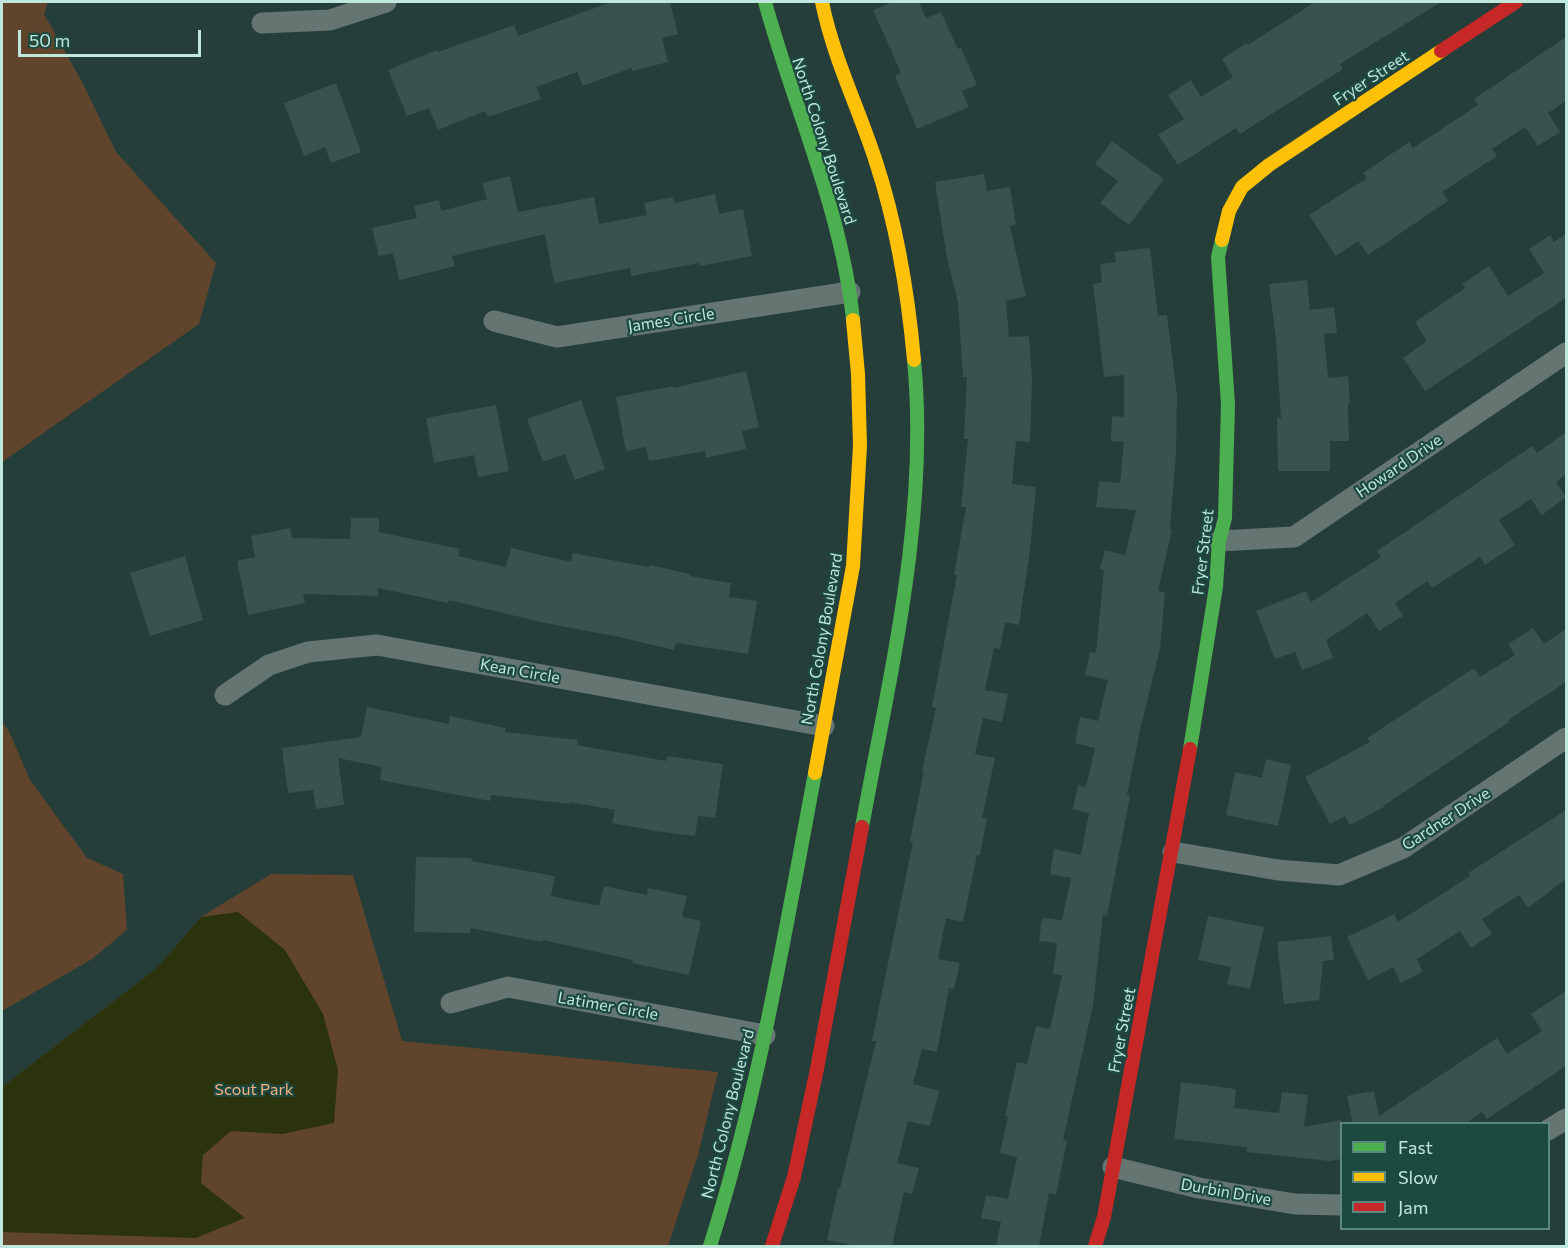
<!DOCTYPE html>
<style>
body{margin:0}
#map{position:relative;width:1568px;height:1248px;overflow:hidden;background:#263e3a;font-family:Commissioner,sans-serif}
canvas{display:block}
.frame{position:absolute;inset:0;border:3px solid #bfe7dc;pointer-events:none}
.legend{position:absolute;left:1340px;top:1122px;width:210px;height:108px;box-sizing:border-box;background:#1c4940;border:2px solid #5d887e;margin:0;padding:8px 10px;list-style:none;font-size:18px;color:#bfe7dc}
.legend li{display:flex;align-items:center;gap:12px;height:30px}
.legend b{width:30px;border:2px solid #5d887e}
.scale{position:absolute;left:18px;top:30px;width:183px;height:27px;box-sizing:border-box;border:3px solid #bfe7dc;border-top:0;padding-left:8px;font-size:18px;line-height:21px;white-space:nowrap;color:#bfe7dc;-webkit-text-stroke:4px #1c4940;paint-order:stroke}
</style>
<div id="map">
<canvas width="1568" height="1248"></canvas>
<div class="frame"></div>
<ul class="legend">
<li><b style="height:8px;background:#4caf50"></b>Fast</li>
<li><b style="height:8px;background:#ffc107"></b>Slow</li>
<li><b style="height:8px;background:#c62828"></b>Jam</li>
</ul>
<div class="scale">50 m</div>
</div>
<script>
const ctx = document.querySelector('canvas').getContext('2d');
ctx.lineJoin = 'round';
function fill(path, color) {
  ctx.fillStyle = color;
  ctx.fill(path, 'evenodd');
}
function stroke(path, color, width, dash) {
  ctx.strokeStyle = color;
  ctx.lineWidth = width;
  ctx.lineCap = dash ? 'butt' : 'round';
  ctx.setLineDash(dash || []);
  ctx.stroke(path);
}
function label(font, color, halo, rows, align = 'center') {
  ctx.font = font + ' Commissioner,sans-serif';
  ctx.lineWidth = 4.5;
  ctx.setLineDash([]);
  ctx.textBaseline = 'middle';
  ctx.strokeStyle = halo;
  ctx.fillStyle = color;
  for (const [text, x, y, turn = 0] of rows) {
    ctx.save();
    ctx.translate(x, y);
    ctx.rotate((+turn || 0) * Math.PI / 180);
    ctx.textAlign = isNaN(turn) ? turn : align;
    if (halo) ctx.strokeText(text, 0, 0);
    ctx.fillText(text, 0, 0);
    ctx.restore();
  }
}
fill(new Path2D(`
 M 2,2 L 48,2 L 44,14 L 82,82 L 116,152 L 216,263 L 199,324 L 2,462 Z
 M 2,722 L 9,731 L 30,780 L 87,858 L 123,874 L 127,930 L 92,959 L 2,1011 Z
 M 271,874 L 353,875 L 402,1041 L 718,1072 L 698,1155 L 668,1246 L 2,1246 L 2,1087 L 157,968 L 201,917 Z`), '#60452c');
fill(new Path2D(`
 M 238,912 L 285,950 L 323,1014 L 338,1070 L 334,1123 L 282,1134 L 231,1131 L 203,1155 L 201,1183 L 245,1218 L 196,1238 L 2,1232 L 2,1087 L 157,968 L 201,917 Z`), '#2b330d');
fill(new Path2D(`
 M 611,2 L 670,2 L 678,34 L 662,38 L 668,62 L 632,71 L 631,68 L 583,86 L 577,72 L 536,87 L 541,99 L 488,117 L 485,111 L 438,130 L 429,108 L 407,116 L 388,70 L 437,50 L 438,52 L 514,25 L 518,36 Z
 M 893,2 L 919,2 L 926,18 L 941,12 L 958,49 L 961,48 L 977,85 L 962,91 L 969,107 L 917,129 L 895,76 L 901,73 L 873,10 Z
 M 1315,2 L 1441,2 L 1340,64 L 1343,69 L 1240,134 L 1236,128 L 1178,165 L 1158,135 L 1184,119 L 1168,95 L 1191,80 L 1201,97 L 1233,77 L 1222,59 L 1246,43 L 1248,45 Z
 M 1566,37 L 1566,101 L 1548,113 L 1560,132 L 1538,146 L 1525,127 L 1492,149 L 1497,156 L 1442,192 L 1448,201 L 1368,255 L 1358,241 L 1336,256 L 1309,215 L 1367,178 L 1363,173 L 1409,142 L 1413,148 L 1478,105 L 1474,99 Z
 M 336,83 L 361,152 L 331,163 L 325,147 L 304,156 L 284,103 Z
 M 1112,141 L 1164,179 L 1129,225 L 1100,203 L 1118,181 L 1095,164 Z
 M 984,174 L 987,191 L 1010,187 L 1016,225 L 1010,226 L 1026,296 L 1006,301 L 1009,337 L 1029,336 L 1032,381 L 1030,442 L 1016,441 L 1012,484 L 1036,487 L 1030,550 L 1019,625 L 1005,622 L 1000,649 L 994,648 L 985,690 L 1008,694 L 1002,722 L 983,718 L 975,754 L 995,758 L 982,818 L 987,819 L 980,855 L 977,855 L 963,922 L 946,918 L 938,959 L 960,963 L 954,989 L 949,988 L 937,1052 L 922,1049 L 913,1084 L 939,1091 L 930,1126 L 908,1121 L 897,1163 L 919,1168 L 912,1194 L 904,1192 L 892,1246 L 856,1246 L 827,1240 L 838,1188 L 840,1188 L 876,1041 L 872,1041 L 913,842 L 910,841 L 924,771 L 922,771 L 936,708 L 932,707 L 957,575 L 954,575 L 966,507 L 961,507 L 968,439 L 964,439 L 967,377 L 963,377 L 958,302 L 947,258 L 935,182 Z
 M 510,176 L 518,212 L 594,197 L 599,224 L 647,215 L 644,203 L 673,197 L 674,203 L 715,194 L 719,214 L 743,209 L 752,256 L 700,266 L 699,263 L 631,276 L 630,268 L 554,283 L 545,234 L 452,256 L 455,266 L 399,280 L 393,253 L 379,256 L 372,228 L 417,218 L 414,206 L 439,200 L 441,211 L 487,199 L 482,183 Z
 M 1566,234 L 1566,298 L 1425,391 L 1403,358 L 1427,341 L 1415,322 L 1465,288 L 1462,284 L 1489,266 L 1508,296 L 1544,273 L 1529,249 L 1550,235 L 1554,242 Z
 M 1150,248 L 1158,316 L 1167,315 L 1177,395 L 1176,452 L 1170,529 L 1172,530 L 1158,591 L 1165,592 L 1160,649 L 1140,730 L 1127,795 L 1130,796 L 1107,916 L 1103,915 L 1093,1005 L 1063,1140 L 1067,1141 L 1056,1195 L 1049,1193 L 1039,1246 L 996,1246 L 1001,1222 L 981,1218 L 986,1195 L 1008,1199 L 1017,1157 L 1000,1153 L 1008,1117 L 1005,1116 L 1017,1062 L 1027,1064 L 1036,1026 L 1050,1029 L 1062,975 L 1053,974 L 1057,943 L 1039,941 L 1042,918 L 1062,920 L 1071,878 L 1050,874 L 1054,849 L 1081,855 L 1089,813 L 1073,809 L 1078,785 L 1086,787 L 1095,748 L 1075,743 L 1080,717 L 1098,721 L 1108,680 L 1085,675 L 1090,652 L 1096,653 L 1104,570 L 1100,569 L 1105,550 L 1125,555 L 1136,510 L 1096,507 L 1099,481 L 1120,483 L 1124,442 L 1111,441 L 1112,416 L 1124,417 L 1124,375 L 1104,377 L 1093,284 L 1102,282 L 1100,264 L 1116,262 L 1115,252 Z
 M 1307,280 L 1310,310 L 1334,307 L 1337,333 L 1324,334 L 1328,378 L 1348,376 L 1350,403 L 1348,403 L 1349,441 L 1330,441 L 1330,471 L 1278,471 L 1277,418 L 1281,418 L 1276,339 L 1269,284 Z
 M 746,371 L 759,427 L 742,431 L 746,449 L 706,458 L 705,451 L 649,461 L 646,447 L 626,451 L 616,397 L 673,386 L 673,388 Z
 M 581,400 L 605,469 L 575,480 L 565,454 L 543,462 L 527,419 Z
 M 496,405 L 509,471 L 478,477 L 474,455 L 434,463 L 426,418 Z
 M 1566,432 L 1566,474 L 1556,482 L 1566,497 L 1542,515 L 1531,499 L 1499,520 L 1515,545 L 1485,565 L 1480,557 L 1432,588 L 1427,581 L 1395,603 L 1403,616 L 1379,631 L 1367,613 L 1326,640 L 1333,658 L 1302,670 L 1295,652 L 1275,659 L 1256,611 L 1306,591 L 1311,602 L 1381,557 L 1377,551 L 1532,446 L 1537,453 Z
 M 351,518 L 379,518 L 379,532 L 460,549 L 458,556 L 506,567 L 511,548 L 571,562 L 573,553 L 649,567 L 650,565 L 690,574 L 690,576 L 731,583 L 729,597 L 757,601 L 748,654 L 676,643 L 674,650 L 619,637 L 545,623 L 449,600 L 448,603 L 378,588 L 378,596 L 303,594 L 305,603 L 248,615 L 237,561 L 255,557 L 251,536 L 290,528 L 292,538 L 350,539 Z
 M 185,556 L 203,620 L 150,636 L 130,573 Z
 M 1533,628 L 1544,644 L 1566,629 L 1566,682 L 1508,720 L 1509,722 L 1383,806 L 1384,807 L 1350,825 L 1345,816 L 1330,824 L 1305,777 L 1370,742 L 1367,738 L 1474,668 L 1480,677 L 1515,655 L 1508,644 Z
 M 367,707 L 449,724 L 450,716 L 505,728 L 505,732 L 578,740 L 577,745 L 666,761 L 667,756 L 723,764 L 715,818 L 698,816 L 695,836 L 655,831 L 612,823 L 615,810 L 570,802 L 570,804 L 491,795 L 490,801 L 380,780 L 382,767 L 338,758 L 344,805 L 316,809 L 313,790 L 288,793 L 282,748 L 361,737 Z
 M 1266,759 L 1291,765 L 1278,826 L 1226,815 L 1235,772 L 1262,778 Z
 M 1566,810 L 1566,879 L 1528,908 L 1519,895 L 1482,919 L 1492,934 L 1471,948 L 1460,931 L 1417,959 L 1423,972 L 1401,983 L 1393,967 L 1368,980 L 1347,937 L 1394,914 L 1398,922 L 1470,876 L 1468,873 Z
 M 416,857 L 472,858 L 471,861 L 555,876 L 551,896 L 599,906 L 604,886 L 647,895 L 648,888 L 687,896 L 682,917 L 701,921 L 689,975 L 632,963 L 633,960 L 543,940 L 542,942 L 470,928 L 470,933 L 414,932 Z
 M 1208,916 L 1264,927 L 1250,989 L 1227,984 L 1231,967 L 1198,960 Z
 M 1331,936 L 1334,960 L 1323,961 L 1319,1000 L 1284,1004 L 1277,942 Z
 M 1566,991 L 1566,1066 L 1487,1119 L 1482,1112 L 1465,1124 L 1353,1124 L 1347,1096 L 1374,1091 L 1379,1116 L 1497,1038 L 1507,1054 L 1542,1031 L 1531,1014 Z
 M 1181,1082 L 1236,1089 L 1234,1108 L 1279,1113 L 1282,1092 L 1308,1095 L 1304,1127 L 1341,1120 L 1341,1159 L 1330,1161 L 1247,1152 L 1247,1147 L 1174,1139 Z`), '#38524d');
stroke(new Path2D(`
 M 262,23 L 330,20 L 386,2
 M 494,321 L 557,337 L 850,292
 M 1219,541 L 1294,537 L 1566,353
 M 225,695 L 269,665 L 308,652 L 377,645 L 824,726
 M 1173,852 L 1278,870 L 1339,875 L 1403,848 L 1566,738
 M 451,1003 L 508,987 L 765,1035
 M 1548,1130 L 1566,1119
 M 1113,1167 L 1199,1188 L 1295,1204 L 1342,1205`), '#657571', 21);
stroke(new Path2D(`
 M 765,2 C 794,108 842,210 853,320
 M 1190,749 L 1216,587 L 1219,541 L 1225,518 L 1228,404 L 1218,257 L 1222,240
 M 862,827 C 890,673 929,517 914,360
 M 710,1246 C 759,1092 785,932 815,773`), '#4caf50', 14);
stroke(new Path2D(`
 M 822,2 C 833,57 859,109 876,162 C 897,226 908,293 914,360
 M 1222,240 L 1229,211 L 1242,187 L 1269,165 L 1441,51
 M 815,773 L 853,566 L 860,446 L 858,374 L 853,320`), '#ffc107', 14);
stroke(new Path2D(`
 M 1441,51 L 1516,2
 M 772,1246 L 794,1177 L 817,1069 L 862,827
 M 1095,1246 L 1104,1217 L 1190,749`), '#c62828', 14);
label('16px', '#bfe7dc', '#1c4940', [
 ["Fryer Street",1371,78,-33],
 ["North Colony Boulevard",824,141,72],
 ["James Circle",671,320,-9],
 ["Howard Drive",1399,466,-34],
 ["Fryer Street",1203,552,-83],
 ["North Colony Boulevard",822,639,-80],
 ["Kean Circle",520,671,10],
 ["Gardner Drive",1446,819,-33],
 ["Latimer Circle",608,1006,10],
 ["Fryer Street",1122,1030,-79],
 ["North Colony Boulevard",728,1114,-76],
 ["Durbin Drive",1226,1192,10]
]);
label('16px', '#f5b17d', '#1c4940', [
 ["Scout Park",254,1090]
]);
</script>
